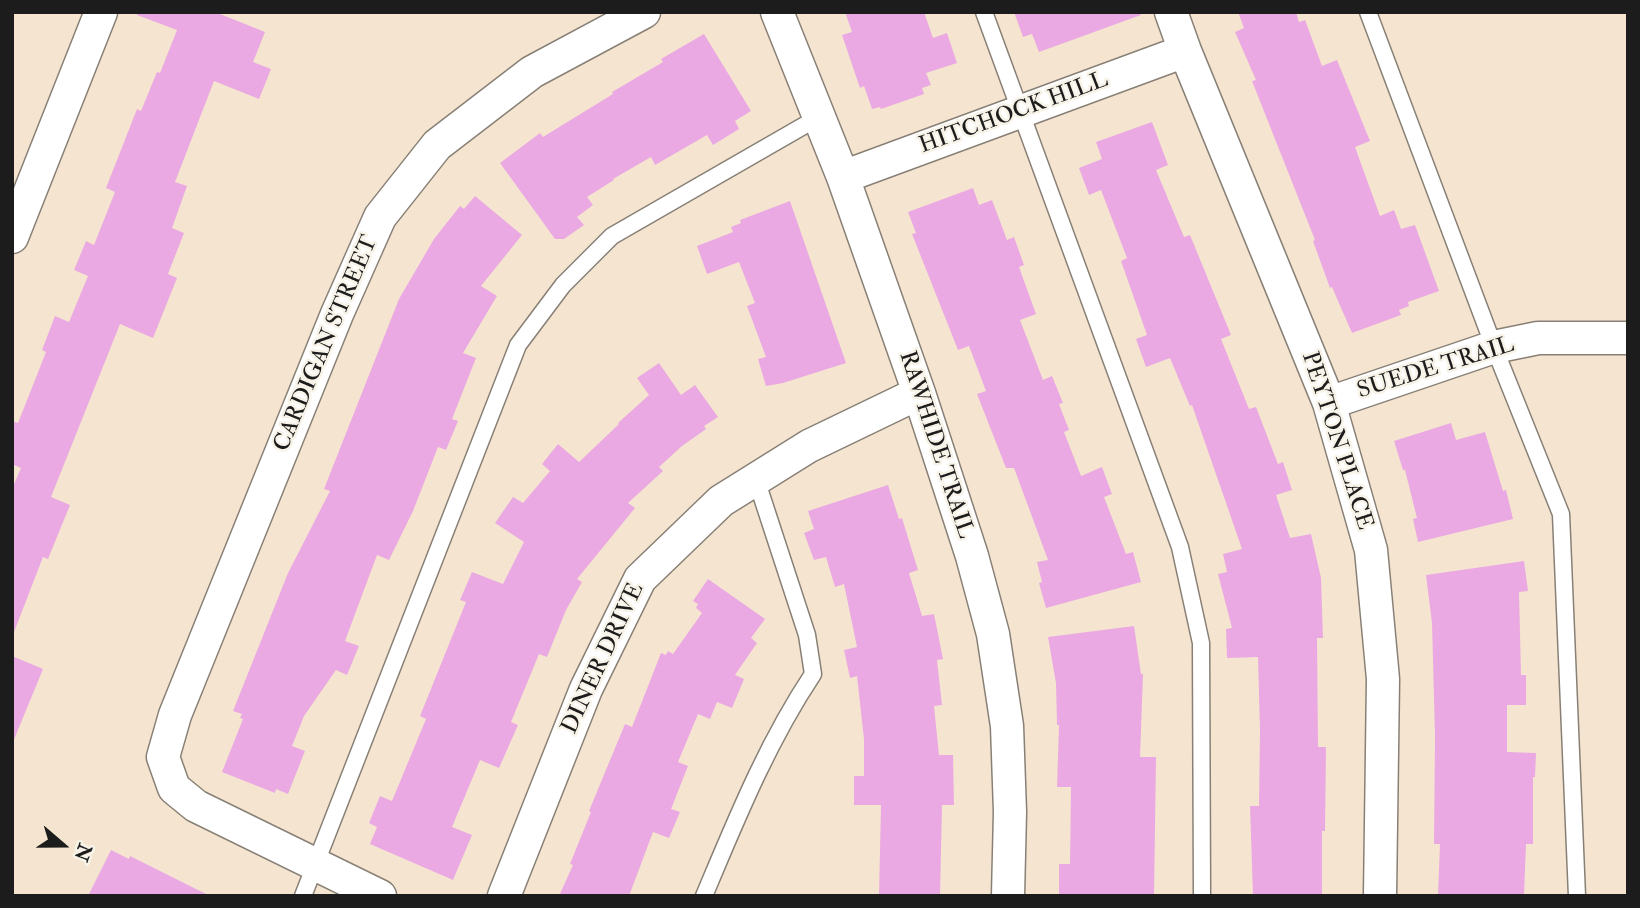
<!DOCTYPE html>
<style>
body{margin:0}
#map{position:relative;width:1640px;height:908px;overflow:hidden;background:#f5e5d0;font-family:"IM FELL Double Pica",serif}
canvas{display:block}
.frame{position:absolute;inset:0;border:14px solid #1c1c1c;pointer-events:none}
.north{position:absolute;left:28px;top:810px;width:70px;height:70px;-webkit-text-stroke:5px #f7f3e8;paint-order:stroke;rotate:110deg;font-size:19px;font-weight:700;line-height:28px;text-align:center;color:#1c1c1c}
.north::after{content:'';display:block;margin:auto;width:24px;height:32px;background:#1c1c1c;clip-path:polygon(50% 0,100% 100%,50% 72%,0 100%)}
</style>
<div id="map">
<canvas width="1640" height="908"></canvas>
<div class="frame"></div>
<div class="north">N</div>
</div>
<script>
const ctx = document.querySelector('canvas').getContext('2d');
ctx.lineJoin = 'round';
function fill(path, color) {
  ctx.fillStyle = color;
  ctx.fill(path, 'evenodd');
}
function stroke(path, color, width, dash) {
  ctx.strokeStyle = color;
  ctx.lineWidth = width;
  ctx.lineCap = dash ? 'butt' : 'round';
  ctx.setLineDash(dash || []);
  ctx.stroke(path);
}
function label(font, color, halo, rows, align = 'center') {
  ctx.font = font + ' "IM FELL Double Pica",serif';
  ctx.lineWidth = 5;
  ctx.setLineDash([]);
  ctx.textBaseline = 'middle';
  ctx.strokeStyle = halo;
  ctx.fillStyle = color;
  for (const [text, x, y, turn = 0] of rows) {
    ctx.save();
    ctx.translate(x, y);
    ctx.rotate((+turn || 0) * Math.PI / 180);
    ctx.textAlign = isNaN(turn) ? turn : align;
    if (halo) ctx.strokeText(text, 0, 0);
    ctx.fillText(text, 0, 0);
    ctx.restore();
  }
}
fill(new Path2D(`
 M 138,12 L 215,12 L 265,32 L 253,62 L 271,69 L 259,99 L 214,81 L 175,182 L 187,186 L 172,228 L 184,233 L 168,274 L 177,278 L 153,338 L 120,324 L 51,497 L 70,505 L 48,559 L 43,557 L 14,632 L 12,632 L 12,489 L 21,468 L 12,464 L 12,421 L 18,423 L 46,352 L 42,350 L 55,316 L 69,322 L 88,276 L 74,270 L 86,241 L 94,245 L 115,192 L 106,188 L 117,160 L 137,109 L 141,111 L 157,72 L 160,73 L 177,30 L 137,15 Z
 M 845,12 L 924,12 L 933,38 L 947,33 L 957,63 L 926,73 L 931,85 L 922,88 L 924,94 L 881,109 L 880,107 L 872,109 L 864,86 L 860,88 L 842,35 L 852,32 Z
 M 1014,12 L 1140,12 L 1141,15 L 1039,52 L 1032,34 L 1023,37 Z
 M 1238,12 L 1296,12 L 1299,22 L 1305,20 L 1322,66 L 1337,60 L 1370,141 L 1355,147 L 1380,216 L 1394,210 L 1401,229 L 1415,225 L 1439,291 L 1408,302 L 1409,306 L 1399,310 L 1401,315 L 1352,333 L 1332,287 L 1330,288 L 1313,241 L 1315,240 L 1252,81 L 1256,80 L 1235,32 L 1244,28 Z
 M 704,34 L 751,111 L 735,121 L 739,129 L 713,145 L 707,135 L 655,165 L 651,157 L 613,179 L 614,180 L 587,197 L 593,205 L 577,217 L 584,225 L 564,239 L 555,239 L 500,163 L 540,133 L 543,137 L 613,94 L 612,92 L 663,62 L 661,59 Z
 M 1152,122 L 1168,165 L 1156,170 L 1184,237 L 1190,235 L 1231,335 L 1221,339 L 1249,409 L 1256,407 L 1278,464 L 1283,462 L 1292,490 L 1276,495 L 1290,538 L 1311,534 L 1321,578 L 1323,638 L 1317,638 L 1318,747 L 1326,747 L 1325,831 L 1322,831 L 1322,896 L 1253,896 L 1250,806 L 1259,806 L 1260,730 L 1258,657 L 1227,658 L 1226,629 L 1232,628 L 1218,574 L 1227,572 L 1223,554 L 1242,549 L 1192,405 L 1190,406 L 1170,358 L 1146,367 L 1136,339 L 1147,335 L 1121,261 L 1127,258 L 1101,190 L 1089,195 L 1079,168 L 1102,159 L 1096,142 Z
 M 973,188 L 979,205 L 992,200 L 1007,240 L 1014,237 L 1024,265 L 1019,267 L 1036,314 L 1020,320 L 1043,380 L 1052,376 L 1063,403 L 1059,404 L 1069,430 L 1064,432 L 1081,476 L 1102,467 L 1112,494 L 1104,497 L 1126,554 L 1133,552 L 1141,582 L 1046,608 L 1039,583 L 1042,582 L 1037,562 L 1048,560 L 1014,468 L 1006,468 L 977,394 L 986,391 L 969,346 L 958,350 L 912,234 L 916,233 L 908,212 Z
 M 475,196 L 522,235 L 481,286 L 497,296 L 463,353 L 476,358 L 452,419 L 458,421 L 446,450 L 438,447 L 413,511 L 389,560 L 377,555 L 345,641 L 359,646 L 347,675 L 336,670 L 304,716 L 292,746 L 305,751 L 288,794 L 276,789 L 275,793 L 222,772 L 243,719 L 240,718 L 242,714 L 233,711 L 288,573 L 330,491 L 324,489 L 399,299 L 434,239 L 460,206 L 464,209 Z
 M 790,201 L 846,363 L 783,383 L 766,386 L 758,359 L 766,357 L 747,306 L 755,303 L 739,262 L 707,274 L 697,246 L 733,232 L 731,227 L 741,223 L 740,220 Z
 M 659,363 L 681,395 L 695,385 L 718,417 L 704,426 L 706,429 L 682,446 L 659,467 L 663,471 L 628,503 L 635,508 L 577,579 L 582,582 L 566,610 L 547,657 L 539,654 L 511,722 L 518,725 L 499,768 L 480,760 L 452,827 L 472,835 L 453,880 L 370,844 L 377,827 L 369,823 L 380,796 L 392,801 L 426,719 L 420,716 L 466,602 L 460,600 L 472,572 L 503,584 L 524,542 L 495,523 L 513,497 L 523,503 L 550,471 L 542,464 L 558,444 L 579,462 L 619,424 L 618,423 L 649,395 L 637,378 Z
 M 1451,423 L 1456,440 L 1485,432 L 1503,491 L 1506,490 L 1513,519 L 1418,542 L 1413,519 L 1417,518 L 1405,470 L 1403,470 L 1394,441 Z
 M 888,485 L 899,519 L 902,518 L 918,570 L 909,573 L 922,616 L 934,614 L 943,659 L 937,660 L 942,705 L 934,706 L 939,755 L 953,755 L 954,805 L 942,805 L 940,896 L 879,896 L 881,805 L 854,805 L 854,776 L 864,776 L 864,739 L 857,676 L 850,678 L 844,650 L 857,647 L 844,584 L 835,587 L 826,557 L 814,560 L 804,533 L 814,529 L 808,511 Z
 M 1524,561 L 1528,591 L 1519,592 L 1521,675 L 1526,675 L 1526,705 L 1507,705 L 1507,752 L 1536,753 L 1535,777 L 1533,777 L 1533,844 L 1526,844 L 1524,896 L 1438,896 L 1440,844 L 1434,844 L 1435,736 L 1432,623 L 1426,575 Z
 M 708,579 L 765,619 L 751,638 L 757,643 L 735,675 L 744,679 L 732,708 L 717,702 L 710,719 L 698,714 L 678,762 L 688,766 L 671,809 L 680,812 L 669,838 L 653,832 L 629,896 L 559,896 L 573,865 L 570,864 L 591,812 L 589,811 L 625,724 L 632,727 L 661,653 L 666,655 L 668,651 L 673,654 L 702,613 L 696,608 L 698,604 L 693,601 Z
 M 1134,626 L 1141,674 L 1143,674 L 1140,757 L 1156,757 L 1154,896 L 1059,896 L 1059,864 L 1070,864 L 1071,787 L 1057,787 L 1059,725 L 1057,725 L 1056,683 L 1048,637 Z
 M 12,656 L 43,669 L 13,742 L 12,742 Z
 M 111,850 L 129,859 L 130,856 L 210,896 L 88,896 Z`), '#eaa9e2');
const lane = new Path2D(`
 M 984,12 L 1180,547 L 1201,643 L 1202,896
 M 1368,12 L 1494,347 L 1561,514 L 1577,896
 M 303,896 L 518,345 L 563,285 L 612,236 L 819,117
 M 704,896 C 736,820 767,743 813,674 L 807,635 L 756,479`);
const street = new Path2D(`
 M 777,12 L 843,177 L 919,393 L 972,556 L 993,634 L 1007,726 L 1010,812 L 1008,896
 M 1171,12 L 1185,51 L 1329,403 L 1371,550 L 1383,679 L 1380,896
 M 843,177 L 1185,51
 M 12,237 L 101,12
 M 1329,403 L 1494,347 L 1538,338 L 1628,338
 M 380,896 L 196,806 L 174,788 L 163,757 L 175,715 L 337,314 L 380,217 L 437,145 L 532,72 L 644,12
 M 504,896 L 586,689 L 640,579 L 721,501 L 809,446 L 919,393`);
stroke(lane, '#888076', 19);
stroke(street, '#888076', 35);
stroke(lane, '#fff', 16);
stroke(street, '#fff', 32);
label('23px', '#1c1c1c', '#f7f3e8', [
 ["HITCHOCK HILL",1014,114,-20],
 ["CARDIGAN STREET",327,344,-67],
 ["SUEDE TRAIL",1436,369,-17],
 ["PEYTON PLACE",1336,441,72],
 ["RAWHIDE TRAIL",935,445,72],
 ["DINER DRIVE",604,659,-65]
]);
</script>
